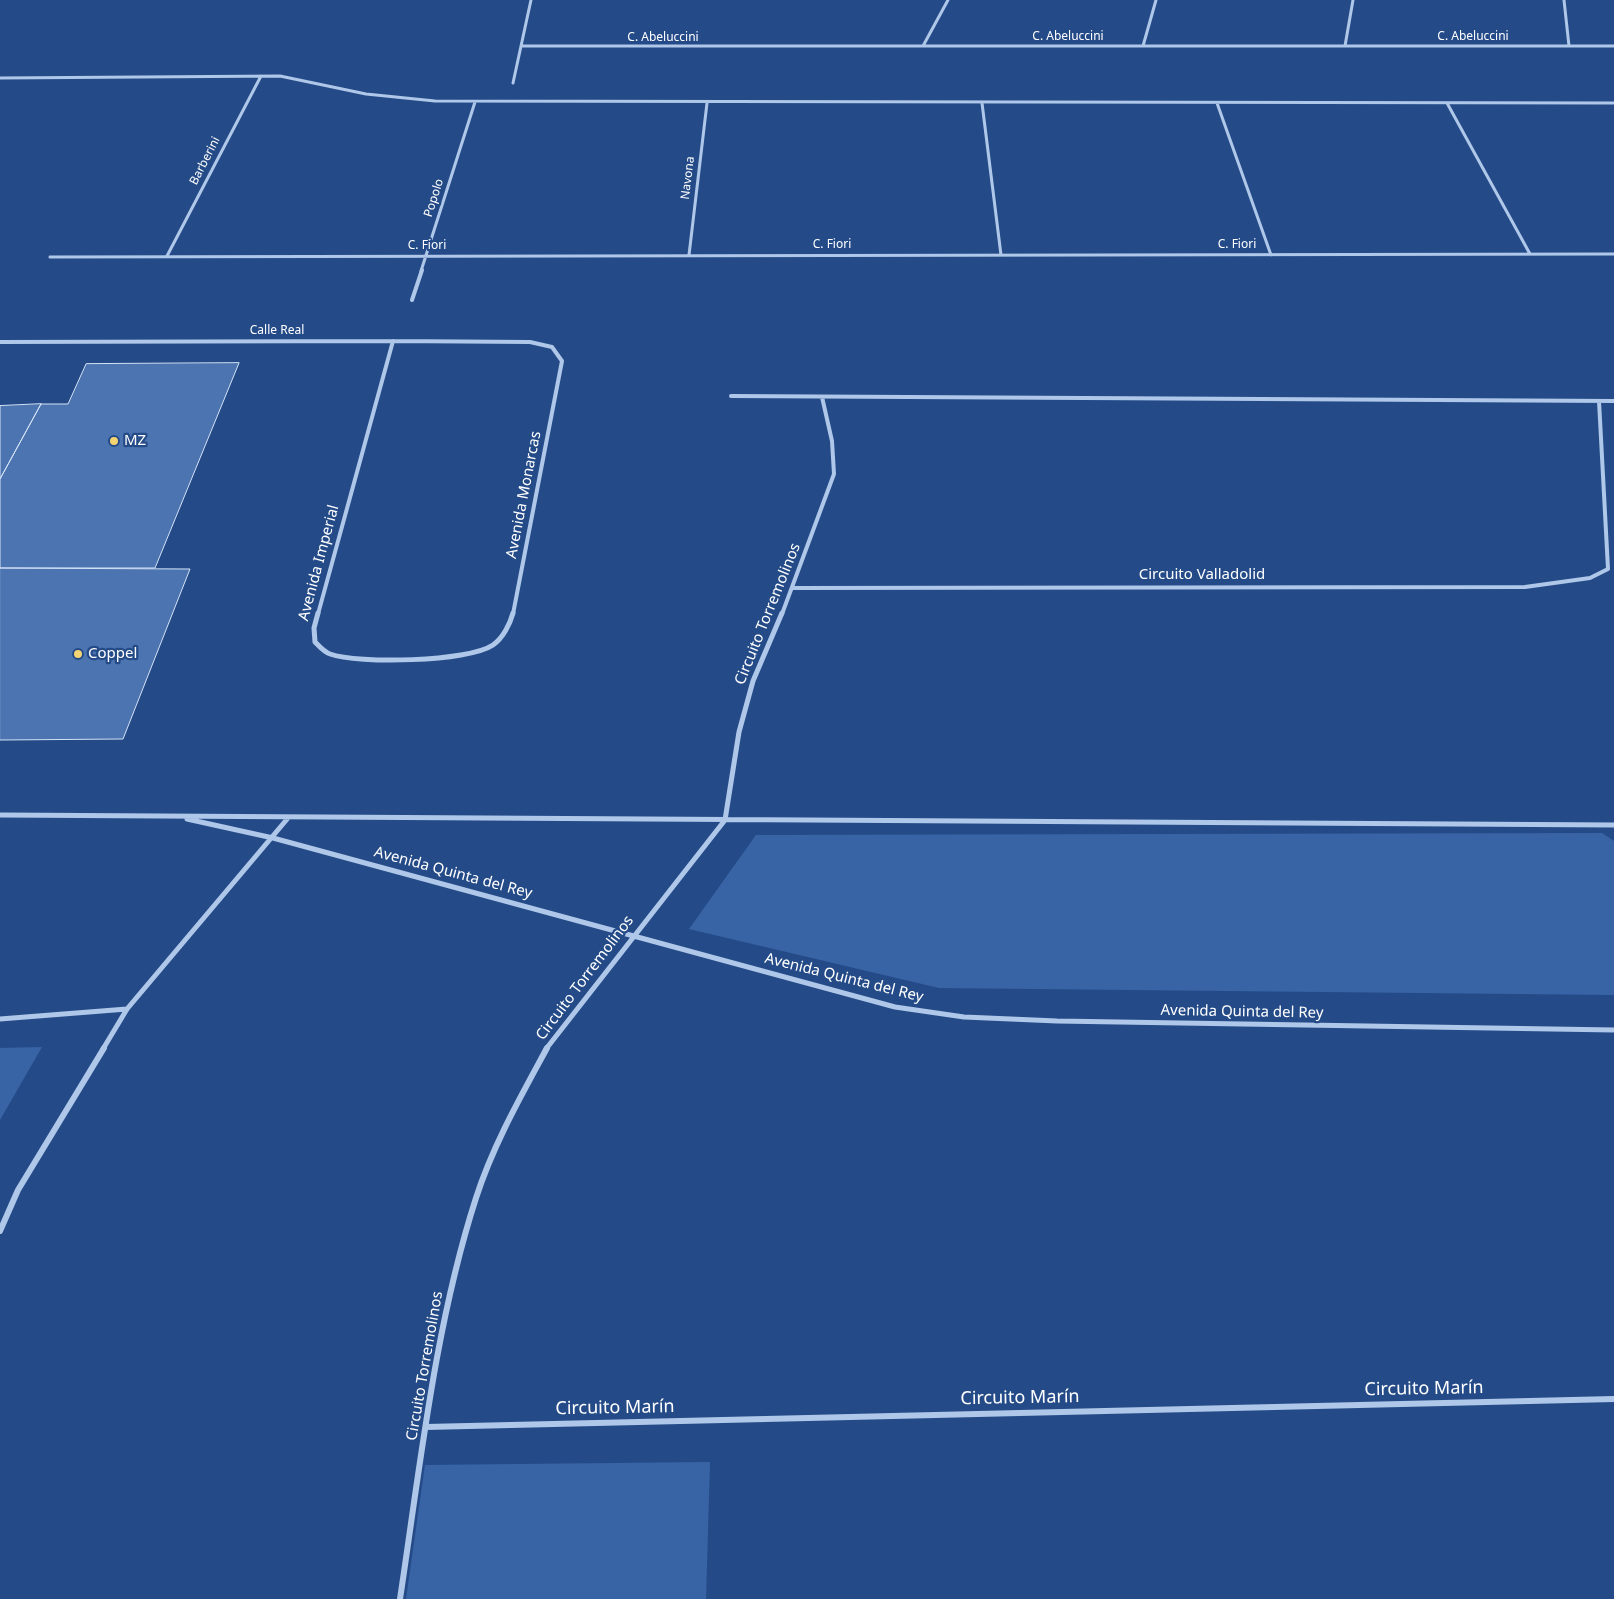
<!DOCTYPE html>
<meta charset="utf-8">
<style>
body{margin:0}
canvas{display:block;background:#244b88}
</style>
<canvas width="1614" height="1599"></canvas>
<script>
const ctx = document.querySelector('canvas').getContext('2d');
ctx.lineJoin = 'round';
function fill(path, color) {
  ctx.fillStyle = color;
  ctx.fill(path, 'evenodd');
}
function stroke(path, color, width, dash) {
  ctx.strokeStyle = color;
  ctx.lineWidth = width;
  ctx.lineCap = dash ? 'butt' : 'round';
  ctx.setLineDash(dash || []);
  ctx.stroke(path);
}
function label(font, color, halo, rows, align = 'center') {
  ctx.font = font + ' "Noto Sans",sans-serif';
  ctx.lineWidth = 4.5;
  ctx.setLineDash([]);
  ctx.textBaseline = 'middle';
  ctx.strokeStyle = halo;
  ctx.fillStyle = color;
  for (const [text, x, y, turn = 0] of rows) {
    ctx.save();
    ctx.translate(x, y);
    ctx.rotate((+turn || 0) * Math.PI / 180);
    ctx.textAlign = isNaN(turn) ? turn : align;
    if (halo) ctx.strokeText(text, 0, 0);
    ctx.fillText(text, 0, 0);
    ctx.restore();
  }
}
fill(new Path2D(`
 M 1602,833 L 1614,841 L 1614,995 L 939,988 L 689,929 L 756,835 Z
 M 42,1047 L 0,1120 L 0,1048 Z
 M 710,1462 L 706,1599 L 406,1599 L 425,1465 Z`), '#3864a5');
const building = new Path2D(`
 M 239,363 L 155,568 L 0,568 L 0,479 L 41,404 L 68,404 L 86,364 Z
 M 41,404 L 0,479 L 0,406 Z
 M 0,568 L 190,569 L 123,739 L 0,740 Z`);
fill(building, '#4c74b0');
stroke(building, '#d3e2f7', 1);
stroke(new Path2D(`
 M 1564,0 L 1569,46
 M 521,46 L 1614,46
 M 923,46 L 948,0
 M 1143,46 L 1156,0
 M 1345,46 L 1353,0
 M 0,78 L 280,76 L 366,94 L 435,101 L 1614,103
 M 513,83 L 531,0
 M 982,103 L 1001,255
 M 1217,103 L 1271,255
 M 1447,103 L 1530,254
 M 689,255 L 707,103
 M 167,256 L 261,76
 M 50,257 L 1614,254
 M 421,271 L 475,102`), '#afc7e9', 3);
stroke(new Path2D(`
 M 412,300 L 422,270
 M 393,341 L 530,342 L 552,347 L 562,361 L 513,614
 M 0,342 L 393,341
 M 731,396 L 1614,401
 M 793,588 L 1525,587 L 1590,578 L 1608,569 L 1599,401
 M 318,614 L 393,341
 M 782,614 L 834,474 L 832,441 L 822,397`), '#afc7e9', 4);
stroke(new Path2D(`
 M 318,613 L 314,628 L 315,642 C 319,646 324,652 330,654 C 358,664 468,662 493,645 C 503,638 510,624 513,613
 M 0,815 L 1614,825
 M 187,819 L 273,838 L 895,1007 L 964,1017 L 1057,1021 L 1614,1030
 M 0,1019 L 127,1009
 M 103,1049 L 127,1009 L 288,818
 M 546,1049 L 725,820 L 739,732 L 753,681 L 782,613`), '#afc7e9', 5);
stroke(new Path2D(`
 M 0,1231 L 18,1190 L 104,1048
 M 426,1427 L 1614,1399
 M 400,1599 C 420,1467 435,1325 476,1198 C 493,1145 521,1096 547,1048`), '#afc7e9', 6);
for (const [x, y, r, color] of [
 [114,441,5,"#f4d472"],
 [78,654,5,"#f4d472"]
]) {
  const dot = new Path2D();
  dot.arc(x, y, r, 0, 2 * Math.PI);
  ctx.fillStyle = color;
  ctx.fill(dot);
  stroke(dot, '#244b88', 2);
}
label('12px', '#fff', '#244b88', [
 ["C. Abeluccini",1068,37],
 ["C. Abeluccini",1473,37],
 ["C. Abeluccini",663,38],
 ["Barberini",205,161,-63],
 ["Navona",688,178,-83],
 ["Popolo",434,198,-72],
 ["C. Fiori",832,245],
 ["C. Fiori",1237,245],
 ["C. Fiori",427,246],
 ["Calle Real",277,331]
]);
label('15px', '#fff', '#244b88', [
 ["MZ",124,441],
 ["Coppel",88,654]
], 'left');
label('15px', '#fff', '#244b88', [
 ["Avenida Monarcas",524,495,-79],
 ["Avenida Imperial",319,563,-75],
 ["Circuito Valladolid",1202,575],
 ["Circuito Torremolinos",768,614,-68],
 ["Avenida Quinta del Rey",453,873,15],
 ["Circuito Torremolinos",585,978,-53],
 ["Avenida Quinta del Rey",844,978,14],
 ["Avenida Quinta del Rey",1242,1012,1],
 ["Circuito Torremolinos",425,1366,-80]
]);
label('18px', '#fff', '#244b88', [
 ["Circuito Marín",1424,1389,-1],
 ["Circuito Marín",1020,1398,-1],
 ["Circuito Marín",615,1408,-1]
]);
</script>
